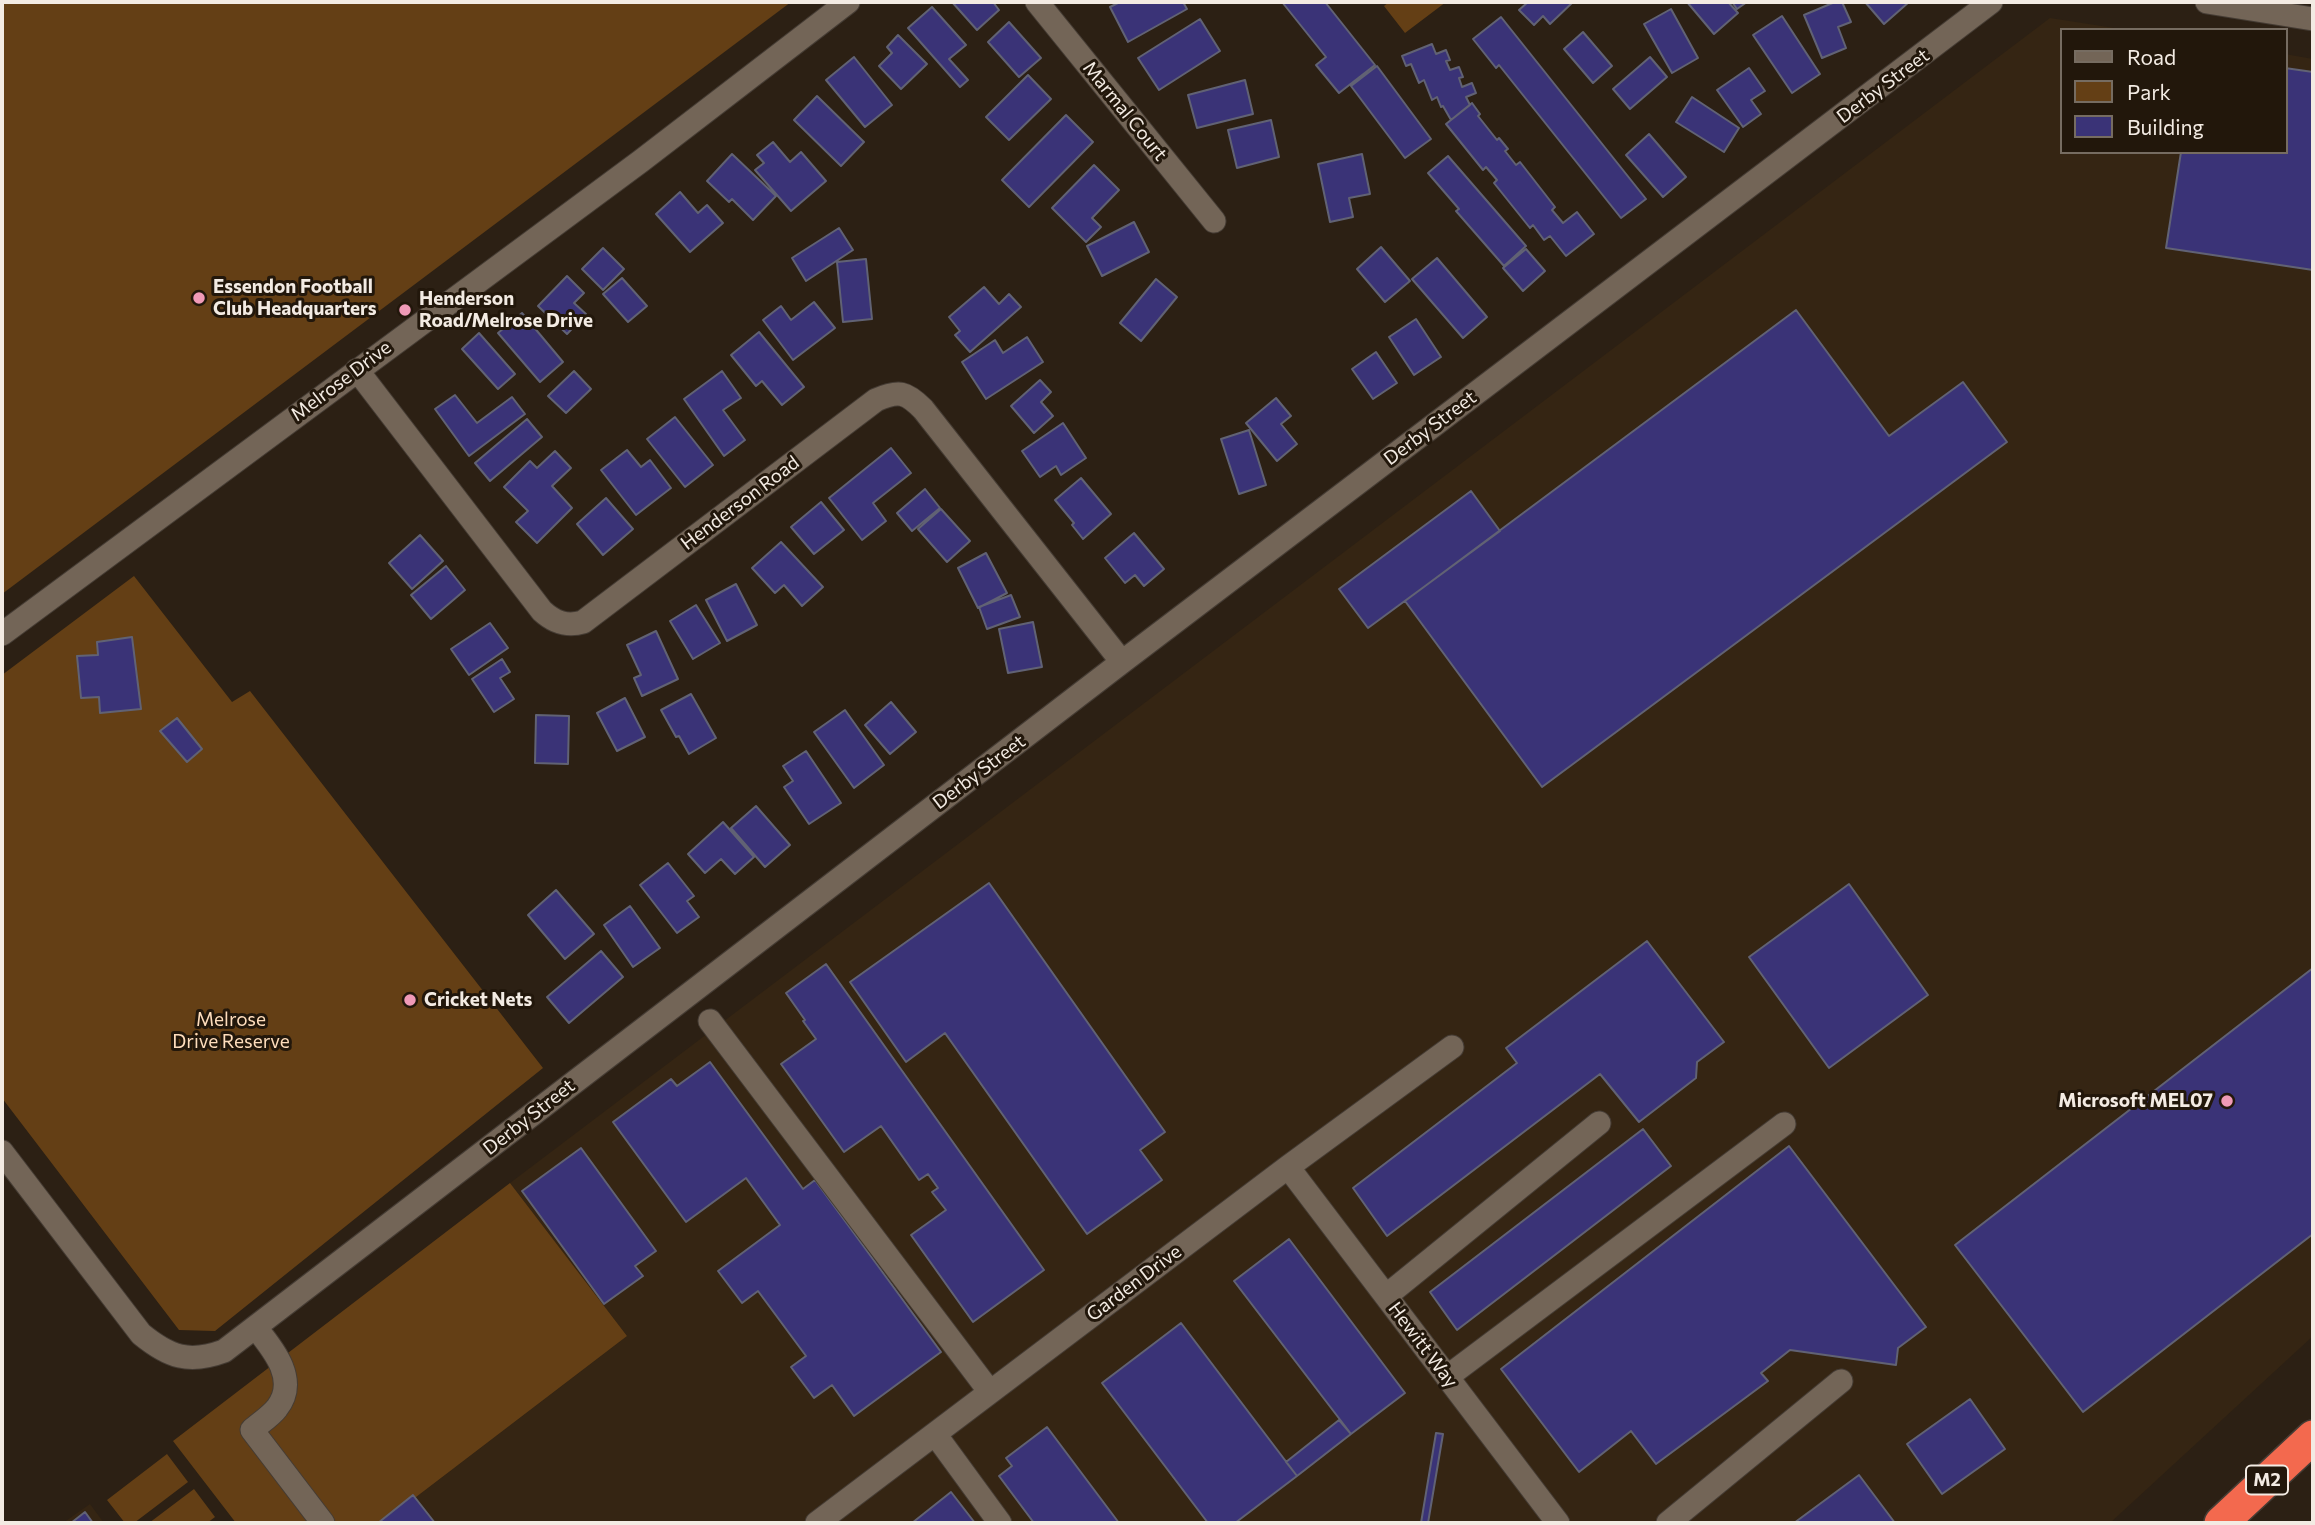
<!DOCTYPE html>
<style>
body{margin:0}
#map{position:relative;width:2315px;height:1525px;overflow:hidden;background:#2c2014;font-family:Commissioner,sans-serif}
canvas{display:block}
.frame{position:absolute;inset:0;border:4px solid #f3ebe3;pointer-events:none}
.legend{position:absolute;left:2060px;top:28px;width:228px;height:126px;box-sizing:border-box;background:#22170b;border:2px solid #766c61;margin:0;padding:9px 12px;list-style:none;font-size:21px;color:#f3ebe3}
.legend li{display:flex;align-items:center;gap:14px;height:35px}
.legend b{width:35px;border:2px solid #766c61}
</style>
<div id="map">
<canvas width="2315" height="1525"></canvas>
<div class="frame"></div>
<ul class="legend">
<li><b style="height:9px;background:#736557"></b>Road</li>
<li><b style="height:19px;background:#643f15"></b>Park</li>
<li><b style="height:19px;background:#3a3377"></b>Building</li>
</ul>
</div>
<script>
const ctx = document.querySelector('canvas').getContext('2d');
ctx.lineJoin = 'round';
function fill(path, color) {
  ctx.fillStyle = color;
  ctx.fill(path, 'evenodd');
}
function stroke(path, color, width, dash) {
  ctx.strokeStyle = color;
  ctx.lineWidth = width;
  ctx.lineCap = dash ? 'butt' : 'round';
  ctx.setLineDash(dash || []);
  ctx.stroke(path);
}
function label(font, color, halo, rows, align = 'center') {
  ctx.font = font + ' Commissioner,sans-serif';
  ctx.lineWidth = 6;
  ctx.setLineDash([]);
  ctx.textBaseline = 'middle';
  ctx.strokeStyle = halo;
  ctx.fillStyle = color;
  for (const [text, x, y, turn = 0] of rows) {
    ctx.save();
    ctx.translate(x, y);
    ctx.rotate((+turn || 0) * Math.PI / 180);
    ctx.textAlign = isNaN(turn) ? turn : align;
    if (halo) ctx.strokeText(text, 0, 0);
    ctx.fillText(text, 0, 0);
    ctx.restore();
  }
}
fill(new Path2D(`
 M 2050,18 L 2127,30 L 2061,30 L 2061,152 L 2285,152 L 2285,54 L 2313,59 L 2313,1336 L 2110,1523 L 382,1523 L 627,1336 L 510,1183 Z
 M 90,1504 L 104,1523 L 63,1523 Z`), '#352513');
fill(new Path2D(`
 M 2,2 L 791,2 L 2,594 Z
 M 1389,2 L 1446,2 L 1405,33 L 1384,6 Z
 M 134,576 L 232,702 L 250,691 L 543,1068 L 215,1331 L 179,1330 L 2,1098 L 2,675 Z
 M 510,1183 L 627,1336 L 382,1523 L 236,1523 L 173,1441 Z
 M 167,1454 L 188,1482 L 134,1523 L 125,1523 L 107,1500 Z
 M 194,1489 L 215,1517 L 207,1523 L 149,1523 Z`), '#643f15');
const building = new Path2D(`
 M 952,2 L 993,2 L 999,10 L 977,30 Z
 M 1120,2 L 1183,2 L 1187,9 L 1128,42 L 1110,7 Z
 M 1282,2 L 1325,2 L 1375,65 L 1339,93 L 1316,65 L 1326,57 Z
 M 1528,2 L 1573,2 L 1550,24 L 1543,16 L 1534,25 L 1519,10 Z
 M 1687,2 L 1728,2 L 1738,13 L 1714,34 Z
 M 1732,2 L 1747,2 L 1737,9 Z
 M 1835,2 L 1842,2 L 1851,22 L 1838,27 L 1846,48 L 1822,58 L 1804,15 Z
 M 1865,2 L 1909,2 L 1884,24 Z
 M 932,7 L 966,45 L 949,59 L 968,80 L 960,87 L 908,28 Z
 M 1671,9 L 1698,58 L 1672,73 L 1644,24 Z
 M 1782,16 L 1820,74 L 1792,93 L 1753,35 Z
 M 1501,17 L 1646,199 L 1621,218 L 1499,65 L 1496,68 L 1473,39 Z
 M 1200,19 L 1220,51 L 1159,90 L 1138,58 Z
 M 1009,22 L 1041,58 L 1019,77 L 988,42 Z
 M 1583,32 L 1612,66 L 1593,83 L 1564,49 Z
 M 898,35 L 927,64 L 901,89 L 879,66 L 892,53 L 887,47 Z
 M 1432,44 L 1436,54 L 1446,50 L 1450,60 L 1446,61 L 1450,70 L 1459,67 L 1463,77 L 1459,78 L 1462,87 L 1472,83 L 1476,93 L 1466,97 L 1470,105 L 1451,120 L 1443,106 L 1441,107 L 1437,97 L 1432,100 L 1424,80 L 1419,83 L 1411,64 L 1406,66 L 1402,56 Z
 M 854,57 L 892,105 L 865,127 L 826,80 Z
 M 1650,57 L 1667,77 L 1630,109 L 1613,89 Z
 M 1377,66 L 1431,139 L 1405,158 L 1351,86 Z
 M 1749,68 L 1765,91 L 1751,100 L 1761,114 L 1743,127 L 1717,90 Z
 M 2285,68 L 2313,72 L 2313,270 L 2166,248 L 2181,152 L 2285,152 Z
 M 1028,75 L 1051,99 L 1009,140 L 986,117 Z
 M 1245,80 L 1253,114 L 1197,128 L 1188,95 Z
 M 817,96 L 864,142 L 841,166 L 794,120 Z
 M 1692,97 L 1739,128 L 1724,152 L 1676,122 Z
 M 1472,103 L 1480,114 L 1478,116 L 1497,140 L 1499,138 L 1508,149 L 1505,151 L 1516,165 L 1520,162 L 1555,207 L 1552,210 L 1563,223 L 1577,212 L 1594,234 L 1566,256 L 1550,236 L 1544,240 L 1533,225 L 1530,228 L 1494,183 L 1497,180 L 1486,167 L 1483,170 L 1446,124 Z
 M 1066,115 L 1093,142 L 1029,207 L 1002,180 Z
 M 1271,120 L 1279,157 L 1237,168 L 1228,130 Z
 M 1649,134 L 1686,177 L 1663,197 L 1626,155 Z
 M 773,142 L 790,162 L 801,152 L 826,181 L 791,211 L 755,170 L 764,163 L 757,155 Z
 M 732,154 L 776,196 L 753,220 L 732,199 L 729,202 L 707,181 Z
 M 1362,154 L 1370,194 L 1349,198 L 1353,217 L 1330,222 L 1318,164 Z
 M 1448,156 L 1526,246 L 1504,266 L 1456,211 L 1459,209 L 1428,173 Z
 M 1094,165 L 1119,190 L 1092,218 L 1101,227 L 1086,242 L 1052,208 Z
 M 680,192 L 698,213 L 707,205 L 723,223 L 690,252 L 656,214 Z
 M 1134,222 L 1149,252 L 1102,276 L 1087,246 Z
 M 839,228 L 853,250 L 806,281 L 792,258 Z
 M 1381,247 L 1410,281 L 1385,302 L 1357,269 Z
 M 603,248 L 624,269 L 603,290 L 582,269 Z
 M 1526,249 L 1545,271 L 1523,291 L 1503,268 Z
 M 1437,258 L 1487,317 L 1463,338 L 1412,279 Z
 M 866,259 L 872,319 L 843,322 L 837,262 Z
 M 567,276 L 584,293 L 574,303 L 586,314 L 567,334 L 538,306 Z
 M 622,278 L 647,306 L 628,322 L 603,294 Z
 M 1156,279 L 1177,297 L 1141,341 L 1120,323 Z
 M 984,287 L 999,304 L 1009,294 L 1021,307 L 970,352 L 955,335 L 960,331 L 949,317 Z
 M 814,302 L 835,328 L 793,360 L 763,320 L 781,306 L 791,320 Z
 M 1796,310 L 1889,436 L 1963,382 L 2007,442 L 1542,787 L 1405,601 Z
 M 522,313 L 563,362 L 540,382 L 498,333 Z
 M 1416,319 L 1441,357 L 1414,375 L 1389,337 Z
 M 759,332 L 804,387 L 782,405 L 762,381 L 756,386 L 731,355 Z
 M 479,333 L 515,374 L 498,389 L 462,349 Z
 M 1027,337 L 1043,362 L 986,399 L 962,362 L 995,340 L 1003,353 Z
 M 1376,352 L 1397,383 L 1373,399 L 1352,369 Z
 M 574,371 L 591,389 L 566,413 L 548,396 Z
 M 722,371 L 741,398 L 723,410 L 745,440 L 724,456 L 684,399 Z
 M 1040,380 L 1051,392 L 1041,402 L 1053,416 L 1034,433 L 1011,406 Z
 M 455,395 L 477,423 L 512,397 L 525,414 L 469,456 L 435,409 Z
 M 1276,398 L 1291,416 L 1281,424 L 1297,444 L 1277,461 L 1246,423 Z
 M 675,417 L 713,465 L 685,487 L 647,439 Z
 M 527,419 L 542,437 L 490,481 L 475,463 Z
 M 1063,423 L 1086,458 L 1061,475 L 1056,466 L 1040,477 L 1022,451 Z
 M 1249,430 L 1266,485 L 1239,494 L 1221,439 Z
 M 891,448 L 911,473 L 873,503 L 886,521 L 862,540 L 829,498 Z
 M 627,450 L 641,467 L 650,460 L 671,488 L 636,515 L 601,470 Z
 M 555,451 L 571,468 L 552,486 L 572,508 L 537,543 L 516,522 L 528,511 L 504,487 L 530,461 L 537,468 Z
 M 1081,478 L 1111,514 L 1083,539 L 1072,525 L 1074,523 L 1055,500 Z
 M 925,489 L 940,508 L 912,531 L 897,513 Z
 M 1471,491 L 1500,531 L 1368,628 L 1339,589 Z
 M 606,498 L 633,529 L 603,555 L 577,524 Z
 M 821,502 L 844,530 L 814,554 L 791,527 Z
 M 941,509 L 970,541 L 947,562 L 918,529 Z
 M 1134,533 L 1164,569 L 1144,586 L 1135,575 L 1125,583 L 1105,558 Z
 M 420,535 L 443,561 L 412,589 L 389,563 Z
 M 781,542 L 823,587 L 802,606 L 784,585 L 775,593 L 752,568 Z
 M 986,553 L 1007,593 L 978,608 L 958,568 Z
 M 446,566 L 465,590 L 431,619 L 411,595 Z
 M 736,584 L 757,625 L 727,641 L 706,600 Z
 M 1011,595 L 1020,617 L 987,629 L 979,607 Z
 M 696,605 L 720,643 L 693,659 L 670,621 Z
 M 1033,622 L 1042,667 L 1008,673 L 999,629 Z
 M 490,623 L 508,648 L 469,675 L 451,649 Z
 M 656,631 L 678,679 L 642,696 L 634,678 L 641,675 L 627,645 Z
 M 132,637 L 141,709 L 100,713 L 99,697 L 81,698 L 77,656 L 98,655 L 97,642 Z
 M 502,659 L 510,672 L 500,678 L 514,699 L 494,712 L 472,679 Z
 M 691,694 L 716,738 L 689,754 L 679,736 L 676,737 L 661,710 Z
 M 625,698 L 645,737 L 617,751 L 597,713 Z
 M 891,702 L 916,732 L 890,754 L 865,725 Z
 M 845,710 L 884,765 L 854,788 L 814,732 Z
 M 536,715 L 569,716 L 568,764 L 535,763 Z
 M 177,718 L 202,749 L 187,762 L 160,731 Z
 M 806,751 L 841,803 L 809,824 L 784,787 L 793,781 L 783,766 Z
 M 756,806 L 790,845 L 765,867 L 731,828 Z
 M 723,822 L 754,857 L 735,874 L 721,859 L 705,873 L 688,854 Z
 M 668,863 L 694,896 L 687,901 L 699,917 L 677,933 L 640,885 Z
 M 989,883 L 1165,1132 L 1140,1150 L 1162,1180 L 1087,1234 L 945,1033 L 906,1062 L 850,982 Z
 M 1849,884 L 1928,995 L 1829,1068 L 1749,957 Z
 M 556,890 L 594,934 L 565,959 L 528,915 Z
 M 630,906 L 660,948 L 633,967 L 604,925 Z
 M 1647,941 L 1724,1042 L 1697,1062 L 1696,1078 L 1639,1122 L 1600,1074 L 1387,1236 L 1353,1188 L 1517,1063 L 1506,1048 Z
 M 601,951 L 623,977 L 569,1023 L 547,997 Z
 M 826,964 L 1044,1270 L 973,1322 L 911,1235 L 946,1210 L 932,1192 L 938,1188 L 928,1174 L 919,1180 L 881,1126 L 844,1152 L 781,1064 L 816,1039 L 803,1021 L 805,1020 L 786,993 Z
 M 2313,968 L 2313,1234 L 2083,1412 L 1955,1245 Z
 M 710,1062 L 803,1189 L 815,1180 L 941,1352 L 854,1416 L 832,1385 L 814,1398 L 791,1367 L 806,1356 L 758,1291 L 742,1303 L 718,1271 L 780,1225 L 746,1178 L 686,1222 L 613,1122 L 671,1079 L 677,1086 Z
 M 1643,1129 L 1671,1166 L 1457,1330 L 1430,1292 Z
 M 1789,1146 L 1926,1327 L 1898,1348 L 1896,1365 L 1790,1350 L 1761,1373 L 1768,1381 L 1656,1464 L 1631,1431 L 1579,1472 L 1501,1369 Z
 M 581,1148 L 656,1251 L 635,1266 L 643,1276 L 604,1304 L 522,1191 Z
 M 1289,1239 L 1405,1393 L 1351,1434 L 1234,1281 Z
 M 1181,1323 L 1297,1476 L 1235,1523 L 1208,1523 L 1102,1383 Z
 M 1970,1399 L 2005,1449 L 1942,1494 L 1907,1444 Z
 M 1339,1420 L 1351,1434 L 1297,1476 L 1286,1462 Z
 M 1047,1427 L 1119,1523 L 1034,1523 L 999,1476 L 1012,1466 L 1006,1458 Z
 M 1436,1433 L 1443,1434 L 1428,1523 L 1421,1523 Z
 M 1859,1475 L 1895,1523 L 1794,1523 Z
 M 951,1492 L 975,1523 L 912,1523 Z
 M 413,1495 L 435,1523 L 378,1523 Z
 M 85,1512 L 93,1523 L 71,1523 Z`);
fill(building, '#3a3377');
stroke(building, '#616274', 2);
const minor = new Path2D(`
 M 1037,2 L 1214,221
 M 2207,2 L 2313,19
 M 357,370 L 542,611 C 554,622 566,627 583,622 L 876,400 C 899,390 906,392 923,409 L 1122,662
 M 2,634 L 641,161 L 848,2
 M 710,1021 L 990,1392
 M 2,1152 L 141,1334 C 169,1357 189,1364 224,1351 L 1122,662 L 1991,2
 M 1288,1167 L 1558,1523
 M 1386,1296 L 1599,1123
 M 256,1328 C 273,1349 299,1380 277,1408 C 271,1416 260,1423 252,1430 L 323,1523
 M 1447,1377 L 1784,1124
 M 935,1434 L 1000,1523
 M 817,1523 L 1288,1167 L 1452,1047
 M 1668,1523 L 1841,1381`);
const highway = new Path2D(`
 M 2221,1523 L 2313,1437`);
stroke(minor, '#453c34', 25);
stroke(highway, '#453c34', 36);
stroke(minor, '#736557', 23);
stroke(highway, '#f3694e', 33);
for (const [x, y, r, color] of [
 [199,298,7,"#f09ab7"],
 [405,310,7,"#f09ab7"],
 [410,1000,7,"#f09ab7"],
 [2227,1101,7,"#f09ab7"]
]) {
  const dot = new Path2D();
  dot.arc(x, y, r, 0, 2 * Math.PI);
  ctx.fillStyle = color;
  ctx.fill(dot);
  stroke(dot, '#22170b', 2.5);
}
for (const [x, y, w] of [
 [2267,1480,42]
]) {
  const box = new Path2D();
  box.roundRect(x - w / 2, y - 14.5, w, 29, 5);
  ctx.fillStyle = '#22170b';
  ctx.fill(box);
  stroke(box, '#f3ebe3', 2);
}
label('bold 18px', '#f3ebe3', null, [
 ["M2",2267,1480]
]);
label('19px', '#f3ebe3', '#22170b', [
 ["Derby Street",1883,86,-37],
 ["Marmal Court",1125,111,51],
 ["Melrose Drive",341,381,-37],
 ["Derby Street",1430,428,-37],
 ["Henderson Road",740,503,-37],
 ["Derby Street",979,772,-37],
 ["Derby Street",529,1117,-38],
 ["Garden Drive",1134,1283,-37],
 ["Hewitt Way",1423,1345,53]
]);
label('bold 19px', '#f3ebe3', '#22170b', [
 ["Essendon Football",213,287],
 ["Club Headquarters",213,309],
 ["Henderson",419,299],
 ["Road/Melrose Drive",419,321],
 ["Cricket Nets",424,1000],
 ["Microsoft MEL07",2213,1101,"right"]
], 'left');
label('19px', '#feddbc', '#22170b', [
 ["Melrose",231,1020],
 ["Drive Reserve",231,1042]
]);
</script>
